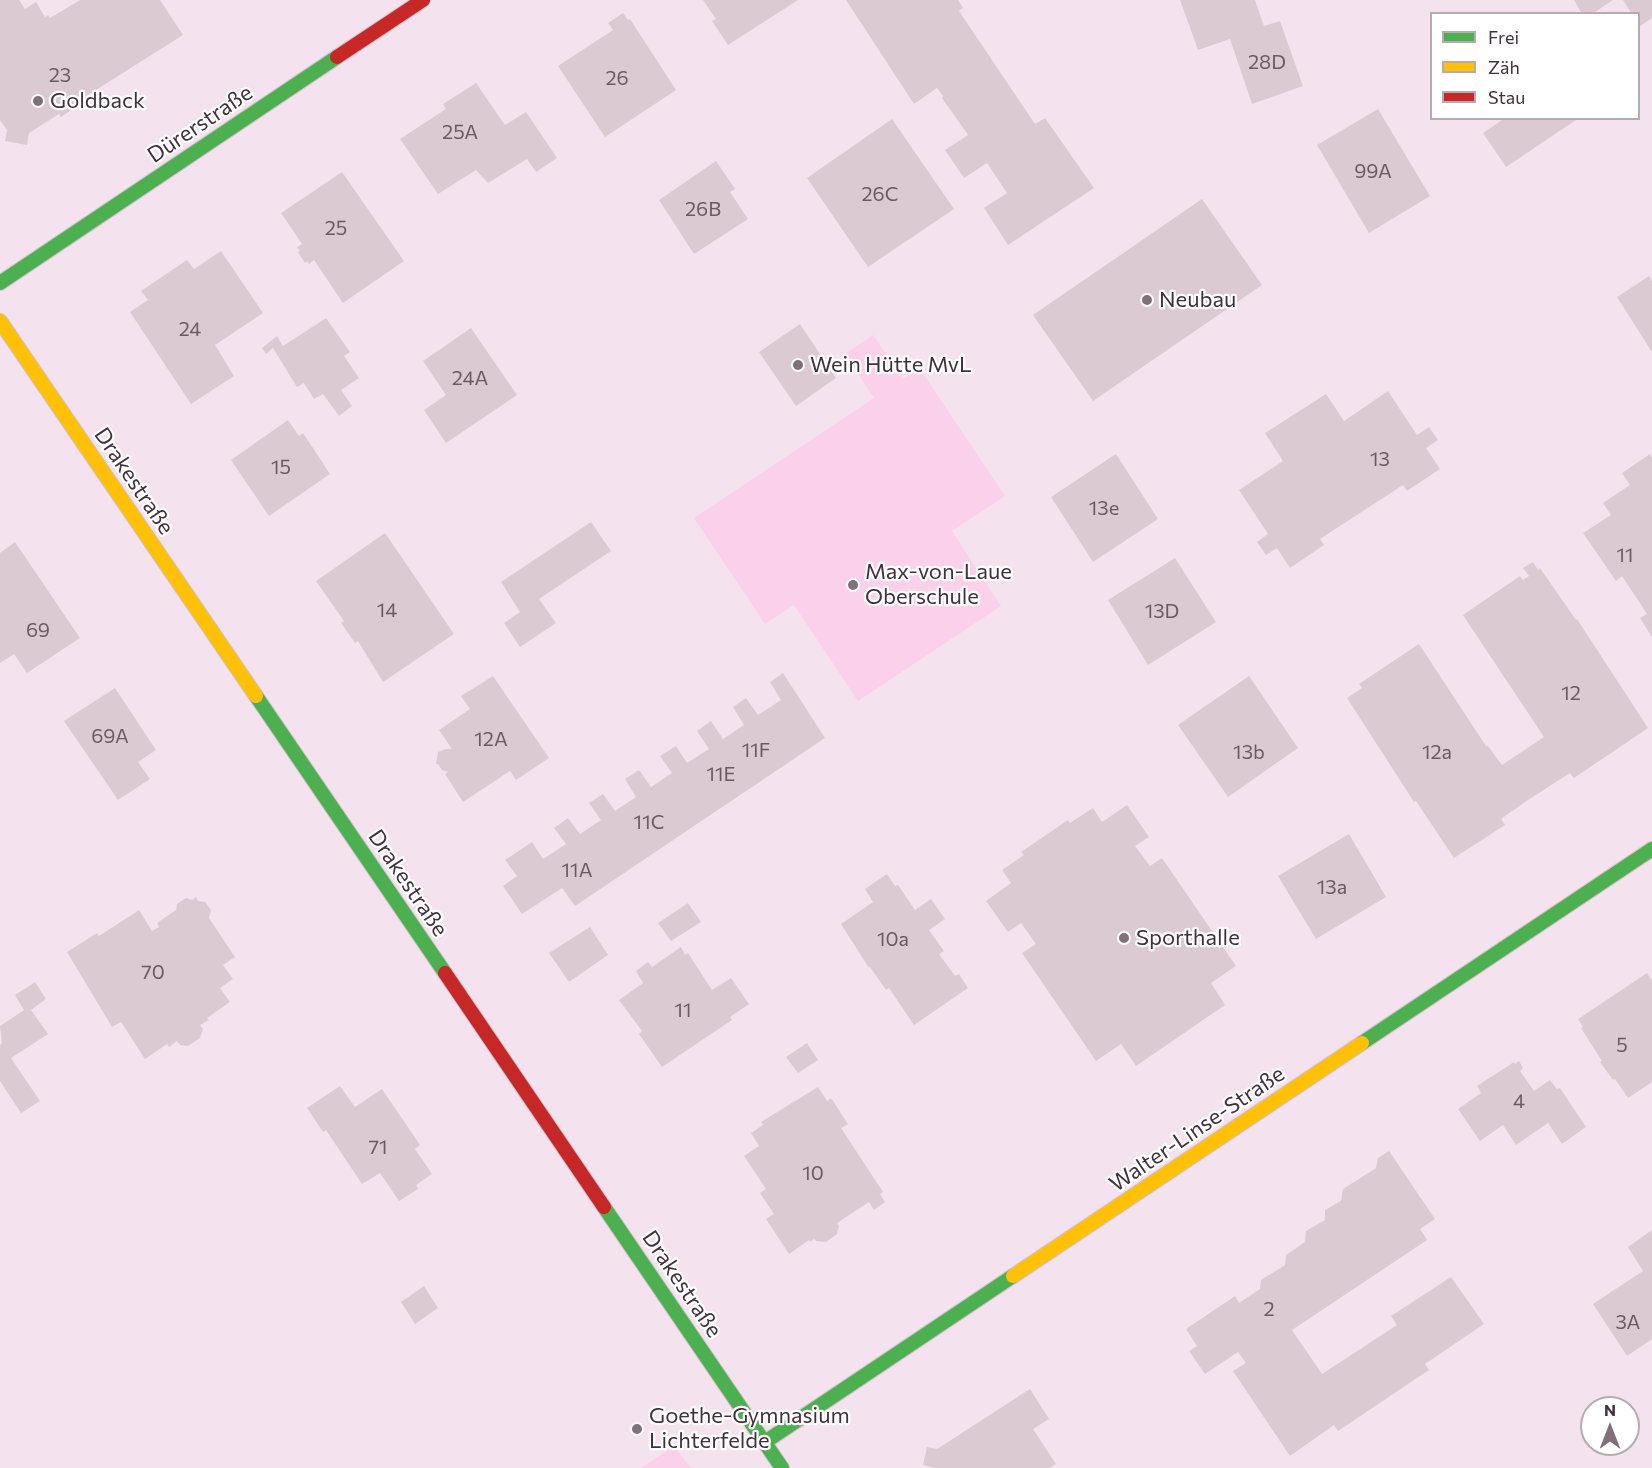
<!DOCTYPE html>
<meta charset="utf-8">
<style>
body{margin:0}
#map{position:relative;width:1652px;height:1468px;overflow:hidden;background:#f4e3ee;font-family:Commissioner,sans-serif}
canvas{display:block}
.legend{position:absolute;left:1430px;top:12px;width:210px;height:108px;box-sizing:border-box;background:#fff;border:2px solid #b4acb1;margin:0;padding:8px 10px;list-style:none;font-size:18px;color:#43303d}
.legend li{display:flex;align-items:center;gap:12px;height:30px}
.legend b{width:30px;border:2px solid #b4acb1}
.north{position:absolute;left:1580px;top:1396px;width:60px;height:60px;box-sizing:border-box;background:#fff;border:2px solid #b4acb1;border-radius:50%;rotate:0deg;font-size:16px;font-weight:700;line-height:24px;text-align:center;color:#43303d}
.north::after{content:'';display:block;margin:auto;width:21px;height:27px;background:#816f7b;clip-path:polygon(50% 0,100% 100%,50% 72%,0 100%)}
</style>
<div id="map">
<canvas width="1652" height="1468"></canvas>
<ul class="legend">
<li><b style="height:8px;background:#4caf50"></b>Frei</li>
<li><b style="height:8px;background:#ffc107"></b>Zäh</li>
<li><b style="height:8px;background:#c62828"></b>Stau</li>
</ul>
<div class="north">N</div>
</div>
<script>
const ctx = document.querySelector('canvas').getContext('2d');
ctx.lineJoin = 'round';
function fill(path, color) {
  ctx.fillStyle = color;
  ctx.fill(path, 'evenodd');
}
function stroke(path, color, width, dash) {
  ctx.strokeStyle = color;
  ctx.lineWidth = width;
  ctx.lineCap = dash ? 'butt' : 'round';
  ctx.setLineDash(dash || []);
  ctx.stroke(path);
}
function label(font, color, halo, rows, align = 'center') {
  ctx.font = font + ' Commissioner,sans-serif';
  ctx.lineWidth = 4.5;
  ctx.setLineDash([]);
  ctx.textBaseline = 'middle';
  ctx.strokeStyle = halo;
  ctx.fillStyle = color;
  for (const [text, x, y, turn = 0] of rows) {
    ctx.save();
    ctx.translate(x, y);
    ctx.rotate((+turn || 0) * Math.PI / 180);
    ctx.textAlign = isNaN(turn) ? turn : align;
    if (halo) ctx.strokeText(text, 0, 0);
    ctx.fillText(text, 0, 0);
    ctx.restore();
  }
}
fill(new Path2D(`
 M 873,335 L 903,379 L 920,369 L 1005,496 L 952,531 L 1001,606 L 858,701 L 794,605 L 765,624 L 694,518 L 874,398 L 845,354 Z
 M 674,1446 L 691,1468 L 641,1468 Z`), '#fad0eb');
fill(new Path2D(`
 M 0,0 L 19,0 L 25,9 L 36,2 L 45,17 L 48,15 L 50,18 L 80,0 L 160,0 L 183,35 L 88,95 L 90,97 L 61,117 L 59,114 L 29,133 L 27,145 L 5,141 L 7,130 L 0,120 Z
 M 703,0 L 798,0 L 728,45 L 712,21 L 716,19 Z
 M 846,0 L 958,0 L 963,8 L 959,11 L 1035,124 L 1045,118 L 1094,188 L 1008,245 L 984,208 L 1007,193 L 987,163 L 964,178 L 945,150 L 968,135 L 942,98 L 943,96 L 937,88 L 914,104 Z
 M 1180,0 L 1255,0 L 1264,26 L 1280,21 L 1303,86 L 1252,104 L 1230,39 L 1198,50 Z
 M 1574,0 L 1613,0 L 1592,14 L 1582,14 Z
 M 1623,0 L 1652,0 L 1652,18 L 1640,26 L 1638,14 L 1632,14 Z
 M 623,13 L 628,20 L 630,19 L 676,90 L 605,137 L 558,66 L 613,30 L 608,23 Z
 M 476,83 L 505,125 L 526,112 L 557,158 L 536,172 L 527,159 L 488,183 L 476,170 L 438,194 L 400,139 L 446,109 L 443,104 Z
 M 1378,109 L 1430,196 L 1369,233 L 1317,145 Z
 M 1505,118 L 1579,118 L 1506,167 L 1483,133 Z
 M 892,119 L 954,209 L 868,267 L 807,178 Z
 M 716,161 L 735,189 L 730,192 L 748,219 L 694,254 L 659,200 Z
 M 342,172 L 404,261 L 343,303 L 314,260 L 309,264 L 307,261 L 305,263 L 298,252 L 300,251 L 297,247 L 302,244 L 281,213 Z
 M 1202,199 L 1262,285 L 1093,401 L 1033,315 Z
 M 221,251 L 263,313 L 215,345 L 234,376 L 191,404 L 130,312 L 148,300 L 141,291 L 187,260 L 194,269 Z
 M 1649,276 L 1652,281 L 1652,352 L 1617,297 Z
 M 326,318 L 350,352 L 344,356 L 359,378 L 341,390 L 352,406 L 339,416 L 323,394 L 314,399 L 304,383 L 297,387 L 273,348 L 266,354 L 262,348 L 277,336 L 283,346 Z
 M 800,324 L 836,378 L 796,406 L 759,352 Z
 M 471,328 L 517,395 L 446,443 L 424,410 L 446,395 L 423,361 Z
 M 1388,391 L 1417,435 L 1429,427 L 1438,440 L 1426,448 L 1440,469 L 1407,491 L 1403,485 L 1320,539 L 1324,545 L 1290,568 L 1277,548 L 1266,555 L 1257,542 L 1268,534 L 1239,490 L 1283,461 L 1265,433 L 1326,394 L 1344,421 Z
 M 288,420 L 299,436 L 303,433 L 330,474 L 269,516 L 231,460 Z
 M 1116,454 L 1158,519 L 1093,562 L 1051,497 Z
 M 1650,454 L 1652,458 L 1652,637 L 1640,618 L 1647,614 L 1622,576 L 1616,581 L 1583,533 L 1611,515 L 1603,503 L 1630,485 L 1622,473 Z
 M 591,522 L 611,551 L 539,599 L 556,623 L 520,647 L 504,623 L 520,612 L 501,582 Z
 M 385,533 L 454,634 L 383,682 L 358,641 L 355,643 L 341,623 L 344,621 L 316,581 Z
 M 15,542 L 80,638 L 27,673 L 14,654 L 0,663 L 0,553 Z
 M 1175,558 L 1216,622 L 1148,665 L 1108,600 Z
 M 1533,562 L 1538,570 L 1540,568 L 1576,620 L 1577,619 L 1648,728 L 1574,778 L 1570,773 L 1525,802 L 1501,819 L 1505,825 L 1454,858 L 1416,801 L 1414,802 L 1347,698 L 1362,688 L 1359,684 L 1419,644 L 1486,746 L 1488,746 L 1502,765 L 1544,737 L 1463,615 L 1520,576 L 1523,580 L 1529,576 L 1523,568 Z
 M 783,673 L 825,738 L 575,906 L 562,888 L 522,914 L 503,886 L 517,876 L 505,860 L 532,842 L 543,859 L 566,844 L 554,828 L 568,818 L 580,834 L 601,820 L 589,803 L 603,794 L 615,811 L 636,797 L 625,779 L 639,770 L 651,787 L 672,773 L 660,756 L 676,746 L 687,763 L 709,749 L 697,731 L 711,721 L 723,739 L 744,725 L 733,707 L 746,698 L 758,715 L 781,700 L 770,682 Z
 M 493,676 L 549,758 L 516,780 L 510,771 L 463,802 L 445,774 L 448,772 L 442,770 L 438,764 L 436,764 L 438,752 L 446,749 L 452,749 L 439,730 L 470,709 L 461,696 Z
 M 1249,676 L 1298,748 L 1228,797 L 1178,725 Z
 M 115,688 L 156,750 L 138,762 L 150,779 L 118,800 L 64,721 Z
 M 1127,805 L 1149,837 L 1135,846 L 1150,866 L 1162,858 L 1236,966 L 1211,983 L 1225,1005 L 1136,1066 L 1121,1044 L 1096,1061 L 1022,953 L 1036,944 L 1021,923 L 1008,932 L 986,901 L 1011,883 L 1002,870 L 1024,855 L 1021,852 L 1068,820 L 1070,823 L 1093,808 L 1102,822 Z
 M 1349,834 L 1386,897 L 1316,939 L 1278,876 Z
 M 887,874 L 895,886 L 898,885 L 915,910 L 931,899 L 945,919 L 929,930 L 944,951 L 939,954 L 955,976 L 959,974 L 968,988 L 914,1025 L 889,988 L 886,990 L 870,967 L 869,968 L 841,924 L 873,902 L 865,889 Z
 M 196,897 L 198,901 L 205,902 L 211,910 L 209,918 L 235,957 L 223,965 L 233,979 L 220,988 L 230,1002 L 207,1018 L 209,1020 L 200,1025 L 203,1029 L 200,1038 L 188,1046 L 180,1045 L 177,1041 L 169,1047 L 167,1044 L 145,1059 L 121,1022 L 112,1027 L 67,952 L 97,933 L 99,936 L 139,910 L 152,931 L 159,927 L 157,923 L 176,910 L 177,904 L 186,898 L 192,900 Z
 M 688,903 L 701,922 L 671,941 L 658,923 Z
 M 590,927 L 608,955 L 569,982 L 549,953 Z
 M 681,947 L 685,955 L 688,953 L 712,990 L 731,978 L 749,1004 L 730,1017 L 732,1020 L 662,1067 L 639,1034 L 642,1031 L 619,1000 L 643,983 L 636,971 L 648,962 L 652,967 Z
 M 1647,973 L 1652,980 L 1652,1082 L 1628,1098 L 1615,1079 L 1613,1080 L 1600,1062 L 1602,1061 L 1581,1028 L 1583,1027 L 1578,1019 Z
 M 35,982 L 46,999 L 31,1010 L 48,1034 L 11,1058 L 40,1101 L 21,1113 L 0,1081 L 0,1045 L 2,1043 L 0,1026 L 24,1010 L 15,995 Z
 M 807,1043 L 818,1060 L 798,1073 L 786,1057 Z
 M 1519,1061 L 1523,1068 L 1520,1071 L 1534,1091 L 1550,1080 L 1557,1089 L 1560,1088 L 1586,1127 L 1562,1144 L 1548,1123 L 1516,1145 L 1503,1125 L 1480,1141 L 1458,1109 L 1481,1093 L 1477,1086 L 1514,1062 L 1515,1064 Z
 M 340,1086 L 355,1107 L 382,1089 L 420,1145 L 415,1149 L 432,1174 L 416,1185 L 418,1189 L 399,1201 L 380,1173 L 362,1184 L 326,1130 L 323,1132 L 307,1108 Z
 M 818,1087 L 827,1101 L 831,1098 L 848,1124 L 841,1128 L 883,1192 L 880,1194 L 885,1202 L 874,1210 L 869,1202 L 837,1223 L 839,1226 L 837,1234 L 826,1242 L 816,1241 L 814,1239 L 810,1242 L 809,1240 L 789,1254 L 766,1219 L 774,1214 L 760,1193 L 766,1189 L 744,1156 L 759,1146 L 751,1133 L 763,1125 L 761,1122 Z
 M 1389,1151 L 1435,1219 L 1420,1229 L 1427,1240 L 1292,1330 L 1322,1374 L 1397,1325 L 1391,1316 L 1451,1277 L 1484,1324 L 1425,1364 L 1429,1370 L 1338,1431 L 1334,1425 L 1290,1456 L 1233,1371 L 1246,1363 L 1238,1352 L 1205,1374 L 1189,1351 L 1197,1346 L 1186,1329 L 1235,1296 L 1239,1303 L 1260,1289 L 1261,1280 L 1285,1265 L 1286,1255 L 1305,1242 L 1306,1231 L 1325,1220 L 1325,1210 L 1341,1201 L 1343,1189 L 1376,1168 L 1378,1158 Z
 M 1652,1230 L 1652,1339 L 1627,1356 L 1593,1304 L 1643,1271 L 1628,1247 Z
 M 424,1286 L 438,1308 L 415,1324 L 401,1302 Z
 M 1030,1389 L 1049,1419 L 1033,1429 L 1056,1464 L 1049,1468 L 934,1468 L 923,1465 L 927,1447 L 937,1449 Z`), '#dccad2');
const fast = new Path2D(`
 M 0,283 L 337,57
 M 256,696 L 445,973
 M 1362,1043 L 1652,849
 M 604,1207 L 782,1468
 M 765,1442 L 1013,1276`);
const slow = new Path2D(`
 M 0,321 L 256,696
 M 1013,1276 L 1362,1043`);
const jam = new Path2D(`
 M 337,57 L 423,0
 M 445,973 L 604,1207`);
stroke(fast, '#d1c0cb', 16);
stroke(slow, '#d1c0cb', 16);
stroke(jam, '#d1c0cb', 16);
stroke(fast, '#4caf50', 14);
stroke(slow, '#ffc107', 14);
stroke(jam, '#c62828', 14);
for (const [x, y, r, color] of [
 [38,101,6,"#816f7b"],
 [1147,300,6,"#816f7b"],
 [798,365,6,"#816f7b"],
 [853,585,6,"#816f7b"],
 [1124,938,6,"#816f7b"],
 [637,1429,6,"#816f7b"]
]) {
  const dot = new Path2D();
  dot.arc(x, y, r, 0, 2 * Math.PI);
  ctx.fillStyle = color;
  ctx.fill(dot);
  stroke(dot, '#fff', 2);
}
label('20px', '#6c5965', null, [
 ["28D",1267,62],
 ["23",60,75],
 ["26",617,78],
 ["25A",460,132],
 ["99A",1373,171],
 ["26C",880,194],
 ["26B",703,209],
 ["25",336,228],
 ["24",190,329],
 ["24A",470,378],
 ["13",1380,459],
 ["15",281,467],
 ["13e",1104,508],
 ["11",1625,555],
 ["14",387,610],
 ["13D",1162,611],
 ["69",38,630],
 ["12",1571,693],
 ["69A",110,736],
 ["12A",491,739],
 ["11F",756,750],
 ["13b",1249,752],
 ["12a",1437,752],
 ["11E",721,774],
 ["11C",649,822],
 ["11A",577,870],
 ["13a",1332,887],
 ["10a",893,939],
 ["70",153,972],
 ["11",683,1010],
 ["5",1622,1045],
 ["4",1519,1101],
 ["71",378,1147],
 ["10",813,1173],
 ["2",1269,1309],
 ["3A",1628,1322]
]);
label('22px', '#43303d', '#fff', [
 ["Goldback",50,101],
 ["Neubau",1159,300],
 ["Wein Hütte MvL",810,365],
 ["Max-von-Laue",865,572],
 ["Oberschule",865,597],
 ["Sporthalle",1136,938],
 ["Goethe-Gymnasium",649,1416],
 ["Lichterfelde",649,1441]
], 'left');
label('22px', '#43303d', '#fff', [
 ["Dürerstraße",200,124,-34],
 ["Drakestraße",134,481,56],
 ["Drakestraße",408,883,56],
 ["Walter-Linse-Straße",1197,1129,-34],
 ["Drakestraße",682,1284,56]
]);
</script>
